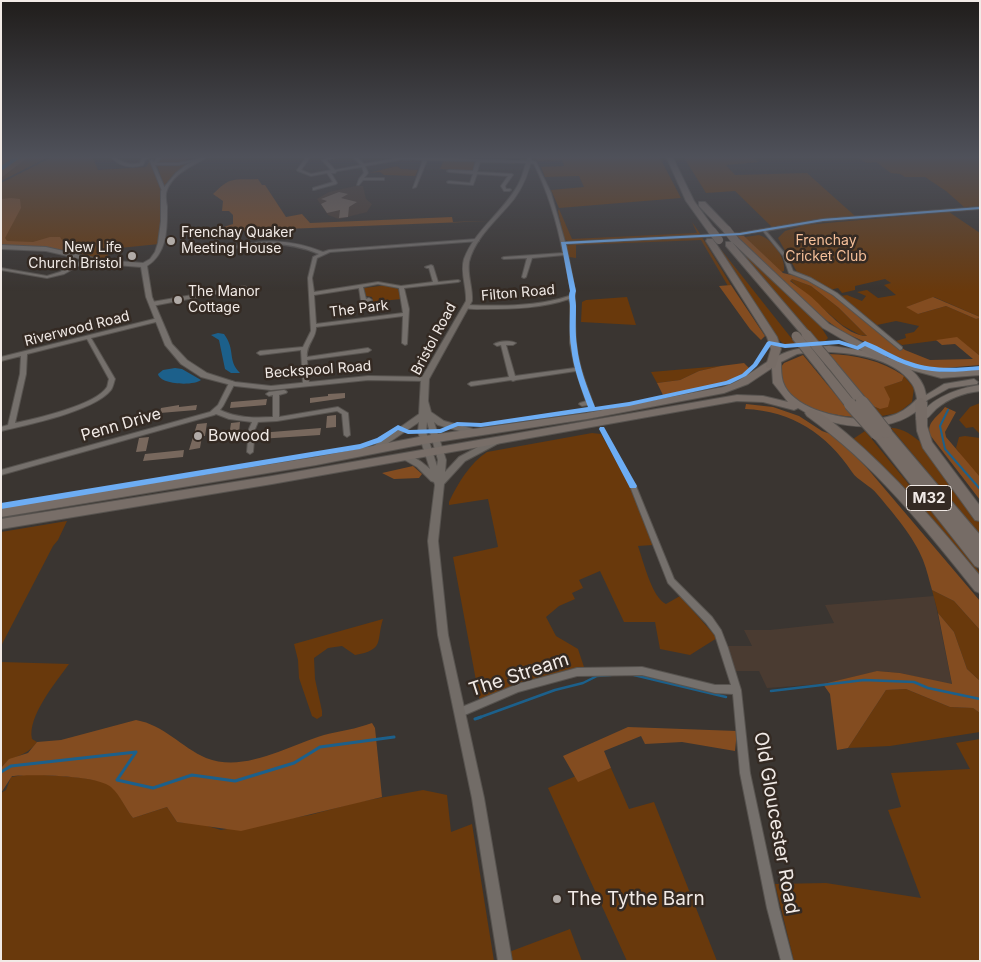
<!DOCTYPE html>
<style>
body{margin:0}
#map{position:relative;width:981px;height:962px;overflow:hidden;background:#3a3531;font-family:Inter,sans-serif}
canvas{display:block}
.frame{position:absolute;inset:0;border:2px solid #f1eae6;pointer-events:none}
</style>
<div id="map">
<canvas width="981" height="962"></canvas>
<div class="frame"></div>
</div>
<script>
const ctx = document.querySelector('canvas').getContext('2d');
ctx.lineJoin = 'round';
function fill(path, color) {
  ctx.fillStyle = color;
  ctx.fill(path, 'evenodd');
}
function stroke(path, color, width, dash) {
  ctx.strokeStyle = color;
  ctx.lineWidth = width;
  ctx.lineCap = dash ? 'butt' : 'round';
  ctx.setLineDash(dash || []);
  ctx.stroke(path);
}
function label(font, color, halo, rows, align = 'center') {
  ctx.font = font + ' Inter,sans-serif';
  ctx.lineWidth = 5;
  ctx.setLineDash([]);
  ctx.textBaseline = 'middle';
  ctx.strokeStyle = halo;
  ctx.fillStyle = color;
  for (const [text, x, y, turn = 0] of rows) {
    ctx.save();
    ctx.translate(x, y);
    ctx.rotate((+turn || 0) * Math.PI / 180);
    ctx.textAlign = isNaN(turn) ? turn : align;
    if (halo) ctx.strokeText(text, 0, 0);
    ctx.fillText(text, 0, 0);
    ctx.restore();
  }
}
fill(new Path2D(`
 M 355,186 L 363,186 L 366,199 L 372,204 L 367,212 L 339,219 L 328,215 L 317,199 L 329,192 Z
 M 934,596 L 952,685 L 900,673 L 878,671 L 823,684 L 767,688 L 759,671 L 733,671 L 727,646 L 752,646 L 744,630 L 770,630 L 834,623 L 825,605 Z`), '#4a3b31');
fill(new Path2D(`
 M 30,156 L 51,156 L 1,181 L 1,178 Z
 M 54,156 L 92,156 L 98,170 L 146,167 L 150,161 L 162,192 L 159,244 L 110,249 L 106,261 L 49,248 L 1,245 L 1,183 Z
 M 162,156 L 193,156 L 195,157 L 185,160 L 194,161 L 175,173 L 164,186 L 157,165 L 178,164 L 158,163 Z
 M 534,156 L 659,156 L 681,198 L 559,208 L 551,190 L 584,187 L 579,176 L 545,177 L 541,167 L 564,166 L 562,160 L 538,161 Z
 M 683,156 L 751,156 L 758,162 L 726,165 L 735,175 L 807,173 L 855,216 L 811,220 L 773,228 L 735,191 L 706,193 Z
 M 855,156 L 971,156 L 980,160 L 980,206 L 964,207 L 946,191 L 925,177 L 905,177 L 900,174 L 891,173 L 876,162 L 867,163 Z
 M 444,160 L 475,161 L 473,171 L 440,169 Z
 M 397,166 L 401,169 L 418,170 L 415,176 L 384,175 L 380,172 L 369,173 Z
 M 559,209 L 572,239 L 697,233 L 692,222 L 701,235 L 568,241 L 564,239 L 558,211 Z
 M 949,212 L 980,233 L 980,317 L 934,297 L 909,306 L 918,314 L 946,306 L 976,319 L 980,318 L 980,356 L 957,338 L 902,345 L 896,341 L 906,338 L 905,334 L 914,332 L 919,326 L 896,321 L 877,325 L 840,296 L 847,295 L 862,301 L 866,296 L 857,292 L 867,290 L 878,298 L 896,295 L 884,285 L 891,283 L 885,279 L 855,286 L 855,290 L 842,293 L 838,288 L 830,290 L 797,272 L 778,238 L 785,231 L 805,225 Z
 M 727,235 L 819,324 L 828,338 L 825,341 L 817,342 Z
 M 759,235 C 772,239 786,257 784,271 L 781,272 L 745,237 Z
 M 702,237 L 731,285 L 728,286 L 701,240 L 576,245 L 576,258 L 569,257 L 566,246 L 579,243 Z
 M 715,242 L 796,344 L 785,345 L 773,335 Z
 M 792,279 L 811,286 L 839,308 L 867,336 L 860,335 L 842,325 L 790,280 Z
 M 387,285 L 398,289 L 401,299 L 373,302 L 372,297 L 366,296 L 364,288 Z
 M 627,297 L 636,325 L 581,322 L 582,302 L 586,300 Z
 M 721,366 L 699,371 L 680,380 L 657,383 L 651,372 Z
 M 904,376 L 914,388 L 912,402 L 898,413 L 882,416 L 873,406 L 880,409 L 883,387 L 902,381 Z
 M 980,403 L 980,434 L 973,427 L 966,428 L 959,420 L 970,407 Z
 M 891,428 C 904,428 913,436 923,444 L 980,521 L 980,535 Z
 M 865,431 L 967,555 L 980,573 L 980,582 L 853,439 Z
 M 592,433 L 601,434 L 638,501 L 653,545 L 638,546 C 643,560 652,598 666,604 L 680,596 L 717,638 L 690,655 L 660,649 L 655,622 L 624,622 L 600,571 L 579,580 L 583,588 L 572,593 L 575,599 L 559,606 L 546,617 L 556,636 L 578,649 L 584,667 L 480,702 L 453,557 L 498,547 L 488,499 L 449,505 L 449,502 C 458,483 470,463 487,452 Z
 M 965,436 L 980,438 L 980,477 L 970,468 L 956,448 L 959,437 Z
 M 67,521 L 58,540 L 53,546 L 1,646 L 1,532 Z
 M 932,590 L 954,601 L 980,630 L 980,681 L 967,669 L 954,632 L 938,613 Z
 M 383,619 C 376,641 385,650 355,655 L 342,646 L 328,648 L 314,658 L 315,679 L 322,711 L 322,716 L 317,719 L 312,716 L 299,678 L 298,660 L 294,644 Z
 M 1,662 L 69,664 C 56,682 27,717 32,739 L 37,742 C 24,759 14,753 1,768 Z
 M 906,689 L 950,707 L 973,708 L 980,713 L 980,732 L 890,746 L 848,748 L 886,690 Z
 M 980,739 L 980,961 L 794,961 L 775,884 L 826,883 L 921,898 L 888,810 L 901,807 L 891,773 L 970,769 L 956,743 Z
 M 611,768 L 629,809 L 654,802 L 717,961 L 627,961 L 548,788 L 576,776 L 578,781 Z
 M 30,774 C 47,776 99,776 111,786 C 121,795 125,808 133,818 L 167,807 L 177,822 L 201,824 L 221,830 L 310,815 L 358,802 L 423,790 L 447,795 L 451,832 L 472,824 L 494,961 L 1,961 L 1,793 L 6,790 L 11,777 Z
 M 570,929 L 582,961 L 511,961 L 509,952 Z`), '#69390c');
fill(new Path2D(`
 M 1,156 L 30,156 L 1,178 Z
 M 258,179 L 262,185 L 265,185 L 286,217 L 302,214 L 310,223 L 452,217 L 453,222 L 490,221 L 208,232 L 233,224 L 233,215 L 229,211 L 222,211 L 223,201 L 213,194 C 231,176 233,180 258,179 Z
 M 11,198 L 20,199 L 21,208 L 5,238 L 7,241 L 33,242 L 50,237 L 60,237 L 67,248 L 63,251 L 1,246 L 1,199 Z
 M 737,236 L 744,236 L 783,273 L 804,278 L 833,295 L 905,350 L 930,360 L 973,359 L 955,344 L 942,345 L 936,340 L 957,337 L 980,356 L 980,365 L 933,369 L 918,366 L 843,332 L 816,313 ZM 792,279 L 811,286 L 839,308 L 867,336 C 845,336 825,308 809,295 C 803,290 796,286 790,281 Z
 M 731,285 L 765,336 L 761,340 L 750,329 L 719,286 Z
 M 933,297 L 980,317 L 980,318 L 976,319 L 946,306 L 918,314 L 906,307 Z
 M 828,354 C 856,355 881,360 904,376 L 902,381 L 884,387 L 890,399 L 888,407 L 880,409 L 873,406 Z
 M 803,355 L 854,417 C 832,415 799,409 784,390 C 781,385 780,377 778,371 L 784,363 Z
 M 744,363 L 749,368 C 736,387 685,390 663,395 L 657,383 L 680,380 L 699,371 L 721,366 Z
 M 746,404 L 773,407 L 799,416 L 822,431 L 836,436 L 867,468 L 980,601 L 980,630 L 954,601 L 932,590 C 929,580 927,570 923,560 C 914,537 893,513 877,494 C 871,486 857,480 852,472 C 827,434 792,411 745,409 Z
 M 945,407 L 956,412 L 945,432 L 946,437 L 980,477 L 980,500 L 930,435 C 926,422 938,417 945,407 Z
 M 413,466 L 422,474 L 419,478 L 394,479 L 382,473 Z
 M 938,613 L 954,632 L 967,669 L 980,681 L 980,713 L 973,708 L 950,707 L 906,689 L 886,690 L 848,748 L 837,750 L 830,694 L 823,684 L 877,671 L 900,673 L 952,684 Z
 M 136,720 C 164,725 181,747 206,758 C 245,773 287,746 324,735 C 340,731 356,729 372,723 L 375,728 L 382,797 L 241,831 L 177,822 L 167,807 L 133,818 C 125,808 121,796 111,787 C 98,775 30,774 12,776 L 1,793 L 1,768 L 9,759 L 28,753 L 37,742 L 61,740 Z
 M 628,727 L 737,731 L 735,751 L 682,742 L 645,744 L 641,736 L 604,751 L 611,768 L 578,782 L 563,756 Z`), '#834c20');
fill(new Path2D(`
 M 218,333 L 224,334 C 236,350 227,360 240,373 L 231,373 L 225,369 L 219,340 L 211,335 Z
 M 175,368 L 182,369 L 201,380 C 194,386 160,385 158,374 L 163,370 Z`), '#1c608b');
stroke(new Path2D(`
 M 948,410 L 940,426 L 945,449 L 980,489`), '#1c608b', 2);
stroke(new Path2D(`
 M 634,675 L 726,697
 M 771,691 L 864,680 L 914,682 L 928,688 L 980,699
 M 478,718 L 555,690 L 583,683 L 597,676 L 611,675`), '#1c608b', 2.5);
stroke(new Path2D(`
 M 475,719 L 481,717
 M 1,772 L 11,766 L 136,752 L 117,780 L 153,788 L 192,775 L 235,781 L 294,763 L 320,747 L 394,737`), '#1c608b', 3);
fill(new Path2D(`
 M 16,156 L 23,156 L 1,171 L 1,166 Z`), '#1c608b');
fill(new Path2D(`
 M 339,192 L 348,194 L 341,198 L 357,202 L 349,207 L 348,217 L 339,218 L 340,210 L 327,213 L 321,204 L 327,201 L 321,199 Z
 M 345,393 L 345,398 L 310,403 L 310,398 L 328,396 L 328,399 L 328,394 Z
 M 267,399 L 266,405 L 230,408 L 231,402 Z
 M 179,405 L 179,407 L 197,405 L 196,410 L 160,413 L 161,408 Z
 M 336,415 L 336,427 L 326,428 L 327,416 Z
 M 240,422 L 239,434 L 229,436 L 231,423 Z
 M 207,423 L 205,436 L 202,436 L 200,448 L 189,450 L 197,424 Z
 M 321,428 L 320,435 L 259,439 L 259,433 Z
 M 149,437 L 146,451 L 136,452 L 139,438 Z
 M 184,450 L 183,457 L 143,461 L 145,454 Z`), '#78685d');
const minor = new Path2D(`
 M 110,156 L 114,156 C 122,163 130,166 140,163 L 142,158 L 148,156 L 150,157 L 145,160 L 143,165 C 130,169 119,166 110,156 Z
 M 159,156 L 163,156 L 157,163 L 178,163 L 198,159 L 200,160 L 178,165 L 155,165 L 166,191 L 164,192 L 162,191 L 150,161 L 152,160 L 154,162 Z
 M 307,156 L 311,156 L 301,170 L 311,174 L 331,170 L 322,160 L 336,156 L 342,156 L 326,160 L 335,170 L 361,165 L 352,156 L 356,156 L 364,164 L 404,157 L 527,161 L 529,160 L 536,162 L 551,193 L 565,242 L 740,233 L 823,219 L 980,207 L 980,209 L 823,221 L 766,231 L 787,256 L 793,271 L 811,278 L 837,293 L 902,347 L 902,349 L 900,350 L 833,295 L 807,280 L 789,273 L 783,256 L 763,231 L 740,235 L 566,244 L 575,291 C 574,297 575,300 575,306 C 575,318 575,330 576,342 C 578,364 586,385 594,406 L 591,408 L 589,407 L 588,405 L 582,406 L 579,404 L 580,403 L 586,401 L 576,371 L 516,380 L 513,381 L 511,380 L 471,386 L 468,384 L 471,382 L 509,377 L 501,345 L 497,346 L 494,344 C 499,341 511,340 516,343 L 513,345 L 506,345 L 515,376 L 575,368 L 570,343 L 570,303 L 569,299 C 543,308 514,309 487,309 C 479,309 470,310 463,307 L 466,305 C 500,306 536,307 569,296 L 571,291 L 564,255 L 532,258 L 526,277 L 524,278 L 522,277 L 527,258 L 504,259 L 502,258 L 504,257 L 563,253 C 557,222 548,192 534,164 L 530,163 L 480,162 L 477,172 L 512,174 L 513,175 L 505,186 L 506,189 L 510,189 L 511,190 L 509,191 L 504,191 L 501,186 L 508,176 L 477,174 L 473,185 L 448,183 L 447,182 L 449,181 L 470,183 L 473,174 L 449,172 L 447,171 L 449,170 L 473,171 L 476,161 L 427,160 L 416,187 L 413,188 L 423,160 L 404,159 L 365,166 L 368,173 L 364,178 L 384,178 L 384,180 L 363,180 L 359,185 L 357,185 L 359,179 L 364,173 L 362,167 L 337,171 L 335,173 L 331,173 L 337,183 L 336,184 L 314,190 L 313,190 L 313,188 L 333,182 L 327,173 L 311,176 L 298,171 L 297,170 Z
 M 477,239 L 479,240 L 479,241 L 330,252 L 317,258 L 312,278 L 314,292 L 378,282 L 401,286 L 433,282 L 429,268 L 427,268 L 425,267 L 431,265 L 433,266 L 438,282 L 458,280 L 460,281 L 458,282 L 404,288 L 409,309 L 407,344 L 405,345 L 402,343 L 403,316 L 316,327 C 316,339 306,344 307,357 L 368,348 L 371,350 L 368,352 L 307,360 L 309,384 L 306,386 L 303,384 L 301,350 L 260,355 L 257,353 L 260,351 L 303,347 L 311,331 L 308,278 L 313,257 L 319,254 C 280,238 250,244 211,254 L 209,253 C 215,250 224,248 231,247 C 264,239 291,239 323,252 L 329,250 ZM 378,284 L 399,288 L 403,313 L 316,324 L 314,295 L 359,288 L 361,301 L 364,303 L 372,300 L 369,298 L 366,299 L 363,287 Z
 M 87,258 L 91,259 L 64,274 L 47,278 L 1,270 L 1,268 L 47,276 L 60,272 Z
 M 244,286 L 246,287 L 246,288 L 152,306 L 149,304 L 152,302 Z
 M 158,318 L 161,320 L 160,321 L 91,338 L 115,379 C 114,382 113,387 111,390 C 95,411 27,425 1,431 L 1,427 L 8,425 L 20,374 L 21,356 L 1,361 L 1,357 ZM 87,339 L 109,379 C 108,382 108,384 107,387 C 96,405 35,419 15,423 L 26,374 L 27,354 Z
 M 232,381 L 235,383 L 223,406 L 220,410 C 237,418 254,418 273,417 L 273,395 L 269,396 L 266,394 L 269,392 L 284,390 L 286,391 L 287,392 L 286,393 L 279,395 L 279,417 L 338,407 L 348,413 L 350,435 L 347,437 L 344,435 L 342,414 L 337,411 L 277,421 L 258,422 L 255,429 L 253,452 L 250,454 L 247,452 L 249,429 L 252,422 L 229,419 L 216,414 L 214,415 L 1,475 L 1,470 L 210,412 L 218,405 L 229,383 Z
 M 633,483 L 635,484 L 636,486 L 674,579 L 712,617 L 721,630 L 728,648 L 741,690 L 750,773 L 779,908 L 793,961 L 781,961 L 767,908 L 740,773 L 733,694 L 715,693 L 642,675 L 577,676 L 518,692 L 460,717 L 457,715 L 455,712 L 457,709 L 518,684 L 577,668 L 642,667 L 715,685 L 731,685 L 715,635 L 706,623 L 668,583 L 630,486 L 631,484 Z`);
const tertiary = new Path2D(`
 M 204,156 L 209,156 C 195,165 174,172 167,190 C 165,194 166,201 167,206 C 167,227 168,253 147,266 L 152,297 L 172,344 L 187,360 L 207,373 L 235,382 L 271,386 L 368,376 L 425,377 L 428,377 L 428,381 L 368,380 L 271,390 L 235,386 L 201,377 L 181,364 L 165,345 L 146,297 L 141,267 L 103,264 L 46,251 L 1,249 L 1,245 L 46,247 L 103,260 L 143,263 L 150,259 L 155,252 L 158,243 L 161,221 L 161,191 L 176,173 L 186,165 Z`);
const secondary = new Path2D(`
 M 528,156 L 532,156 C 529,172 524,185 514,199 C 499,218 475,237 469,262 C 467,275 473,288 472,301 L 429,379 L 428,401 L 431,412 L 444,421 L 477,430 L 478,432 L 474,435 L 438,425 L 434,422 L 446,460 L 445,472 L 459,457 L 493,439 L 499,439 L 500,441 L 499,443 L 465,461 L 444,484 L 438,541 L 448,635 L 484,798 L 512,961 L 498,961 L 472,798 L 438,635 L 428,541 L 435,485 L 434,482 L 431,481 L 417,467 L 403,459 L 402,457 L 403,455 C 413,454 423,463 430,469 L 418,432 L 419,422 L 375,452 L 369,452 L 368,450 L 419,414 L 421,379 L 466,301 C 467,288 460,272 464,259 C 475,230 503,212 518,185 C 523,176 525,166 528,156 ZM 427,422 L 438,460 L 437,466 L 426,432 Z`);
const primary = new Path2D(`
 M 896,360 L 941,372 L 980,369 L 980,375 L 941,378 L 893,365 L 892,363 Z
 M 974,379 L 978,382 L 977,384 L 949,388 L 922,403 L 918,400 L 944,384 Z
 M 980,385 L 980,391 C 963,393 949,398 936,409 C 931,414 927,420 921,422 L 916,419 C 932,398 954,389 980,385 Z`);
const trunk = new Path2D(`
 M 829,346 C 857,349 910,355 923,385 C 925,389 926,395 927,400 C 900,438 833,430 798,408 L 794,410 L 763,402 L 737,401 L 272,484 L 1,529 L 1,519 L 272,476 L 737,395 L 763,396 L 788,402 L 773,383 L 772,368 L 748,384 L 724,393 L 587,419 L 424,444 L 316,465 L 1,517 L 1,507 L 316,457 L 424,436 L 587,413 L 723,387 C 746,380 761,363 782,354 C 797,347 813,347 829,346 ZM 810,352 C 841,351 893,355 912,384 C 915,388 916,394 917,399 C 908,408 900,414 887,417 C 859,424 793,413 783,382 C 781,376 781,368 781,362 L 797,354 Z`);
const motorway = new Path2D(`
 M 666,156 L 672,156 L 694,201 L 716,231 L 715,233 L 709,233 L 686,201 Z
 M 699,202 L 705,202 L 730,228 L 730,232 L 724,232 L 699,206 Z
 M 731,237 L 737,237 L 829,324 L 886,356 L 886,360 L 878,360 L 823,328 L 731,241 Z
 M 707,239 L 713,239 L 777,337 L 781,349 L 775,368 L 767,368 L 766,366 L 771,349 L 767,337 L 706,241 Z
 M 726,242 L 732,242 L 809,332 L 809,336 L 803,336 L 726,246 Z
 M 832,362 L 836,363 L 866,399 L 868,402 L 866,405 L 858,405 L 828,367 L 828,363 Z
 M 820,363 L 824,364 L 854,401 L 856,404 L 854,407 L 846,407 L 816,368 L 815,366 Z
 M 921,398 L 927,402 L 927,426 L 932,442 L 980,506 L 980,521 L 975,520 L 923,448 L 917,431 L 915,402 Z
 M 811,409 C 823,413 836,425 846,433 C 896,475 938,525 980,576 L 980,593 L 975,591 C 924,527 874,464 807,416 L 805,413 L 807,410 Z
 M 886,428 L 890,429 L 980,535 L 980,568 L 975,566 L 871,434 L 873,431 L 881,431 Z`);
stroke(minor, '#57534f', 2);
stroke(tertiary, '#57534f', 2);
stroke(secondary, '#57534f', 2);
stroke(primary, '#57534f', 2);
stroke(trunk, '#57534f', 2);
stroke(motorway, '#57534f', 2);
fill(minor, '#75706c');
fill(tertiary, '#75706c');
fill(secondary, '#726c67');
fill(primary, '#79706a');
fill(trunk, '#786e68');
fill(motorway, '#766c66');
const motorwayBridgeFar2 = new Path2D(`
 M 727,230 L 734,239
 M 712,231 L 719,240`);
const motorwayBridgeFar1 = new Path2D(`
 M 806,334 L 832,365
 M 796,336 L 820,366`);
const motorwayBridge = new Path2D(`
 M 862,402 L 886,432
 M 850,404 L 877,434`);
stroke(motorwayBridgeFar2, '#57534f', 9, []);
stroke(motorwayBridgeFar1, '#57534f', 11, []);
stroke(motorwayBridge, '#57534f', 14, []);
stroke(motorwayBridgeFar2, '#766c66', 8);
stroke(motorwayBridgeFar1, '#766c66', 9);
stroke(motorwayBridge, '#766c66', 12);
fill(new Path2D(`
 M 980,207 L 980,209 L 823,221 L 740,235 L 566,244 L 576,291 C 574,297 576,300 576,306 C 576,320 575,333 577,346 C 579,367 587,387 595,407 L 629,402 L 726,381 L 742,374 L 753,364 L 767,342 L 769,341 L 785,344 L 839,340 L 857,346 L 865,341 C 881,347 895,357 911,362 C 933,370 957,368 980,366 L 980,370 C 964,371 948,373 932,371 C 908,369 886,356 865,346 L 858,350 L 839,344 L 785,348 L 771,345 L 757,366 L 746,376 L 730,384 L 629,406 L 481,427 L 458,426 L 441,433 L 408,434 L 398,430 L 381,442 L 360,449 L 1,509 L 1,503 L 360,444 L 377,438 L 398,425 L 409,430 L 440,429 L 457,422 L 481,423 L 588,407 C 581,388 573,368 571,346 C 569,333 570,320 570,306 C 570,300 568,297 570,291 L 561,242 L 740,233 L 823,219 Z
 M 600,427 L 604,427 L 637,486 L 636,488 L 630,488 L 599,429 Z`), '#6dadf4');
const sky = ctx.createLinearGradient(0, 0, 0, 291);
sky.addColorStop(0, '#201d1b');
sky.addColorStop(0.54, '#4f515a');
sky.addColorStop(1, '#4f515a00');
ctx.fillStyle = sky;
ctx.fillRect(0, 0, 981, 291);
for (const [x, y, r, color] of [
 [171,241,5,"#b1aba7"],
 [132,256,5,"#b1aba7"],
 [178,300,5,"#b1aba7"],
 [198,436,5,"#b1aba7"],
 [557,899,5,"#b1aba7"]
]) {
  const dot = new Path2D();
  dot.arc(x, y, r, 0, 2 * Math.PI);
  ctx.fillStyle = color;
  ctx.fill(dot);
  stroke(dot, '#342a23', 2);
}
label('14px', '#f1eae6', '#342a23', [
 ["Frenchay Quaker",181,233],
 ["Meeting House",181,249],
 ["New Life",122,248,"right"],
 ["Church Bristol",122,264,"right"],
 ["The Manor",188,292],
 ["Cottage",188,308]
], 'left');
label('14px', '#f5bf99', '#342a23', [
 ["Frenchay",826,241],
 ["Cricket Club",826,257]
]);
label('14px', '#f1eae6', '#342a23', [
 ["Filton Road",518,293,-5],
 ["The Park",359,309,-7],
 ["Riverwood Road",77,329,-14],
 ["Bristol Road",434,339,-62],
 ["Beckspool Road",318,370,-4]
]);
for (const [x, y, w] of [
 [929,498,45]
]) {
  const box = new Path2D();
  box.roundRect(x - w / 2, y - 12.5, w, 25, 4);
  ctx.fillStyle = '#342a23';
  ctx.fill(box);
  stroke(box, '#f1eae6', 1);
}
label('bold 15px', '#f1eae6', null, [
 ["M32",929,498]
]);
label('16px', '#f1eae6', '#342a23', [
 ["Penn Drive",121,425,-16]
]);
label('16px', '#f1eae6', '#342a23', [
 ["Bowood",208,436]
], 'left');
label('19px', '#f1eae6', '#342a23', [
 ["The Stream",519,675,-18],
 ["Old Gloucester Road",776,823,80]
]);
label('19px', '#f1eae6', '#342a23', [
 ["The Tythe Barn",567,899]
], 'left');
</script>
